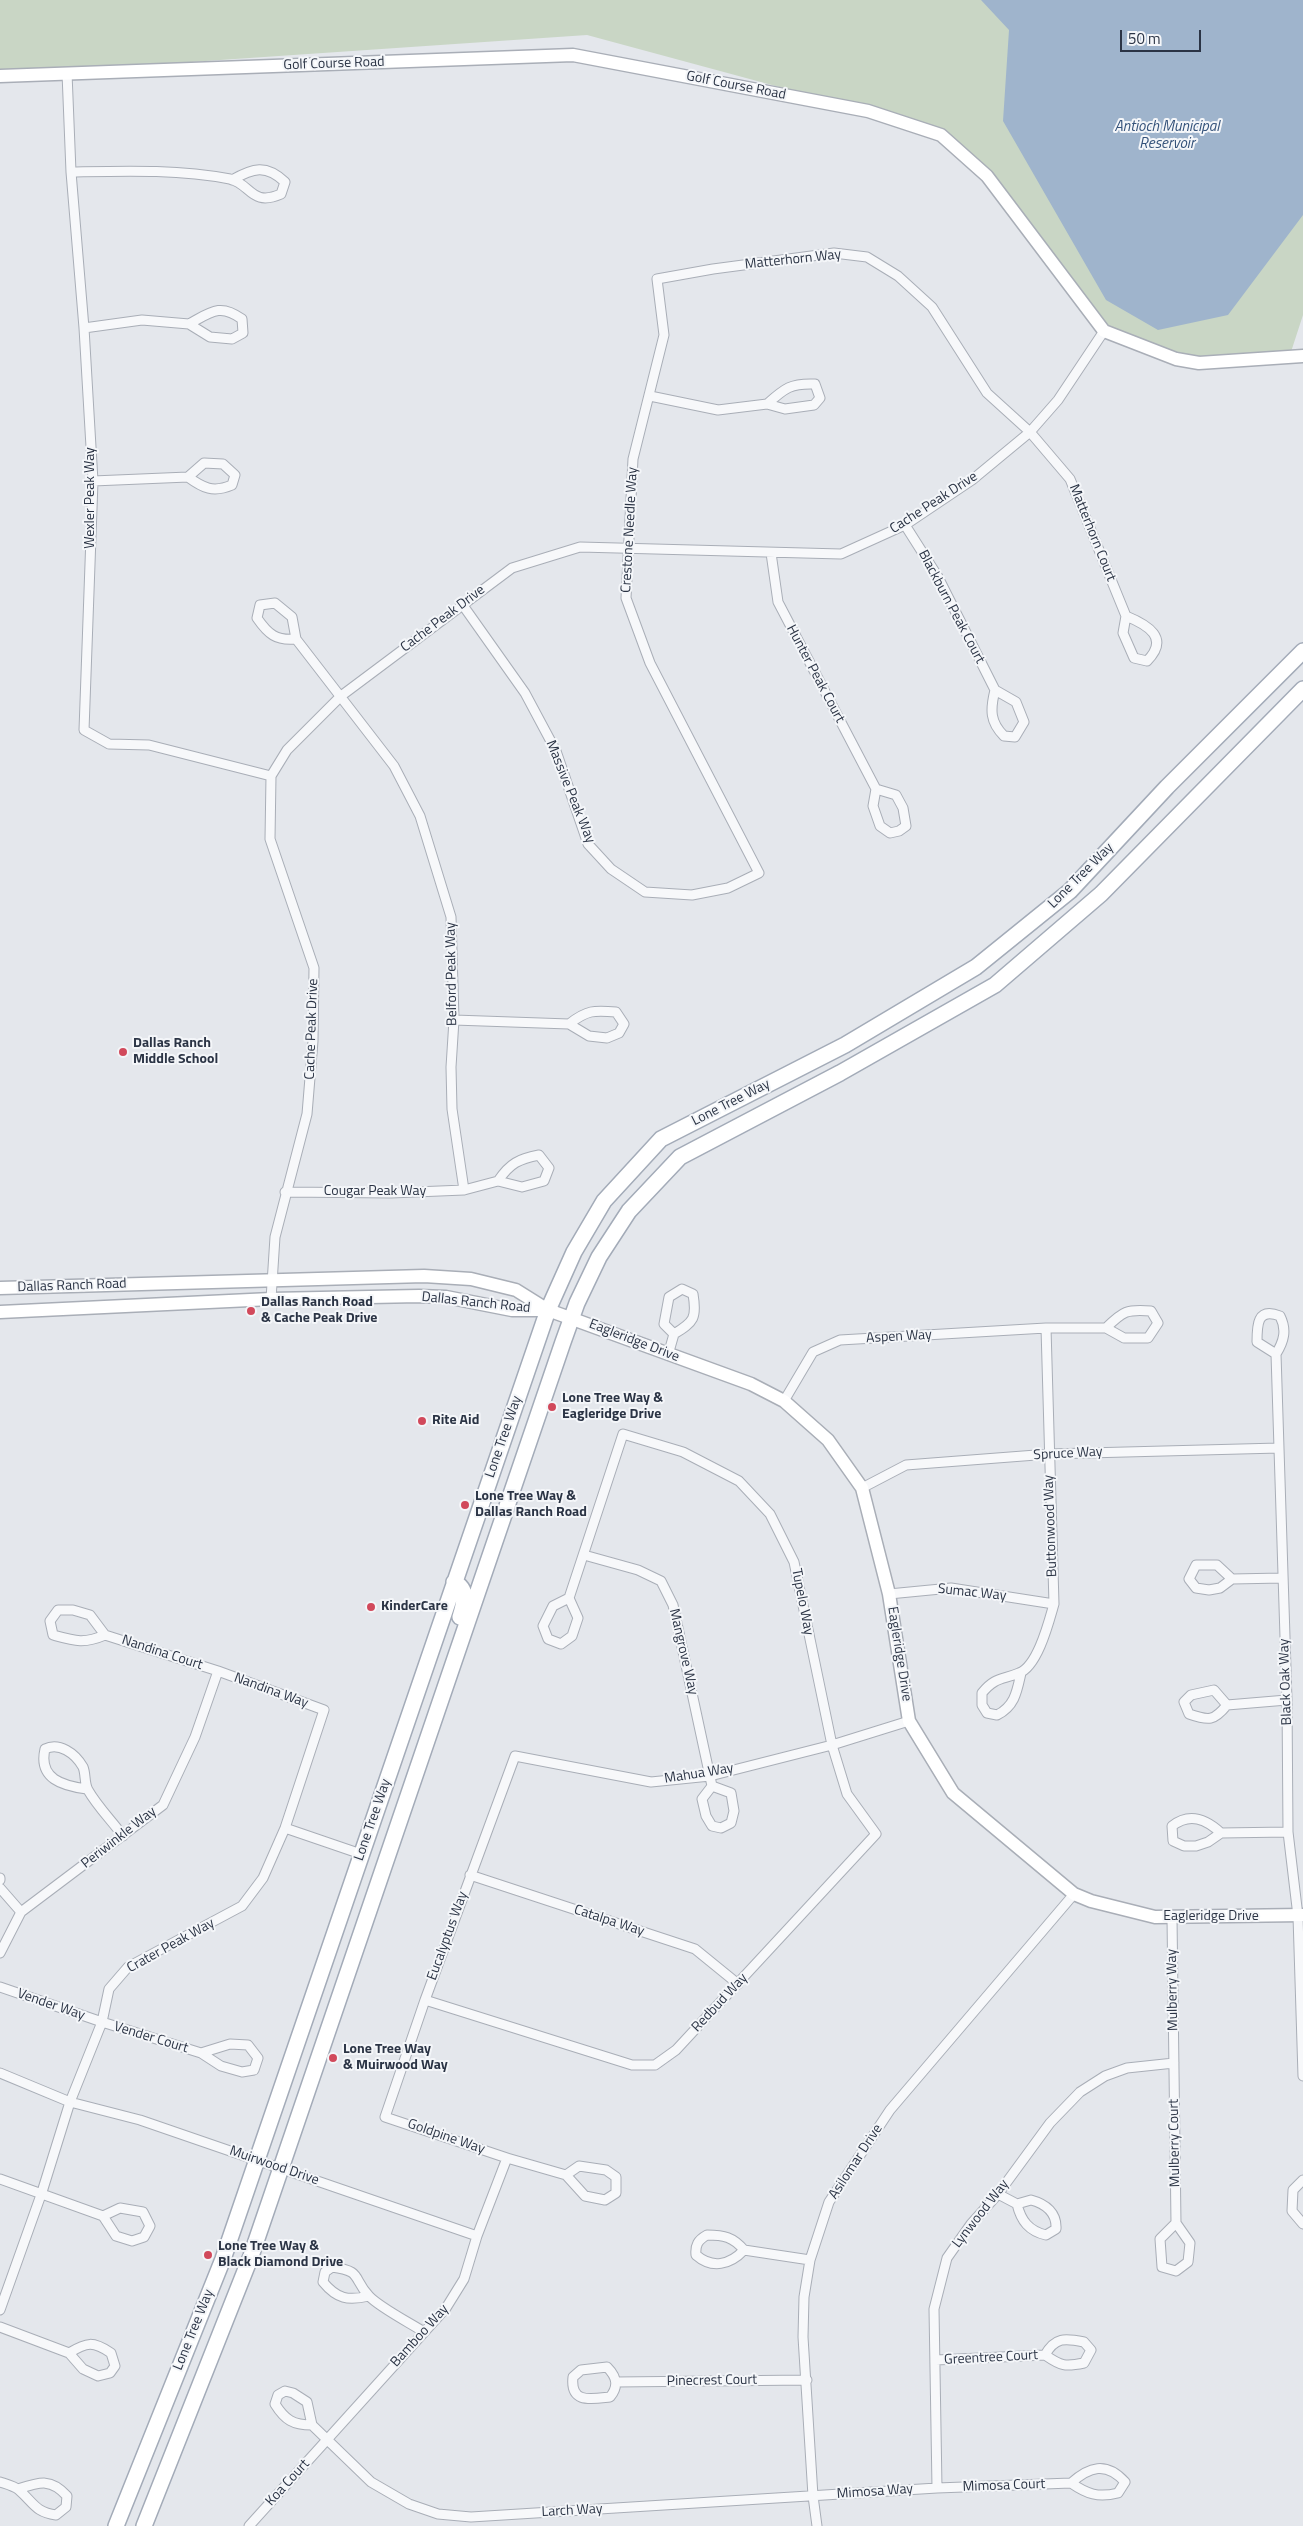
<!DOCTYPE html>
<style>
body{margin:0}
#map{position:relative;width:1303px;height:2526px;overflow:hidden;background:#e4e7ec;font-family:"Titillium Web",sans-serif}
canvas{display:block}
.scale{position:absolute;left:1120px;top:30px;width:81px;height:22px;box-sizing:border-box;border:2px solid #2b3445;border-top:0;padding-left:6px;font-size:15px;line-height:18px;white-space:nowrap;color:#2b3445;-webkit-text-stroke:4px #f4f6f9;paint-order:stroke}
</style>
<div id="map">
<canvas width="1303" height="2526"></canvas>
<div class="scale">50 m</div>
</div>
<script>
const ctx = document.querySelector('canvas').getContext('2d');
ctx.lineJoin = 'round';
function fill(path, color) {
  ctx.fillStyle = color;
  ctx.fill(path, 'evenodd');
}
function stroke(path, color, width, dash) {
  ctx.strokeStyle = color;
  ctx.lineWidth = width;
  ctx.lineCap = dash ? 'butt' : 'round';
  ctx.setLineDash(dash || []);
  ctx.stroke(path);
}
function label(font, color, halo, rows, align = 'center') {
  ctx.font = font + ' "Titillium Web",sans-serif';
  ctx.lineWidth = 4;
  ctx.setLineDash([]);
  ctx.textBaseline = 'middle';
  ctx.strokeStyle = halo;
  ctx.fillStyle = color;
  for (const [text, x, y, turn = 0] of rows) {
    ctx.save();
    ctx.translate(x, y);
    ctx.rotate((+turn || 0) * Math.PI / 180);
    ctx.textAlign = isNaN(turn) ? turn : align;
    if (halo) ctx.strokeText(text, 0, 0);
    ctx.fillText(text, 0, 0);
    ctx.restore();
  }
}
fill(new Path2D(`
 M 0,0 L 1303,0 L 1303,315 L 1289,358 L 1199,363 L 1104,331 L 988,176 L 941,135 L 868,111 L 587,35 L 0,75 Z`), '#c9d6c5');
fill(new Path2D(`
 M 981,0 L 1303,0 L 1303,215 L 1228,315 L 1158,330 L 1106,300 L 1003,121 L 1009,30 Z`), '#9fb4cc');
const street = new Path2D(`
 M 67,73 L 71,172 L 84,328 L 93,481 L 84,730 L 109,744 L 149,745 L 271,776
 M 71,172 C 124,171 177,169 230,179 C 251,184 251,207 281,194 L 285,182 C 266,164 253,168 232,180
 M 84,328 L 142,320 L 189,324 L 210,337 L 232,339 L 243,333 L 242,319 C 220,303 211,312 189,324
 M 650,396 L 718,410 L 767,404 L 785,409 L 814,405 L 820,398 L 815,384 C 791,383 785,388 767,404
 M 93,481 L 188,477 L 204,463 L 223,464 L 235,475 L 232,485 C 213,493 203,488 188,477
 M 905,525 L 938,577 L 995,690 L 1016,702 L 1024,722 L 1015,737 L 1004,736 C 990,722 990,710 995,690
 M 771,553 L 778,602 L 876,789 L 873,806 L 880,826 L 890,833 L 899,831 L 906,826 L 903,808 L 896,795 L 876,789
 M 462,604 L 525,693 L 556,751 L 588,844 L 611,869 L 645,892 L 692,895 L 728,888 L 759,873 L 650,663 L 626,598 L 633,459 L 664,335 L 657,279 L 713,269 L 834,253 L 867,257 L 898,276 L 932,307 L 987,393 L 1030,432 L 1070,479 L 1126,616 L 1123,633 L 1134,658 L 1147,661 C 1170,638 1148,625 1126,616
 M 296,639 C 276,641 268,634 257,618 L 260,605 L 275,603 L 292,617 L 296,639 L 394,766 L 420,816 L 451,917 L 454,1020 L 451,1067 L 452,1109 L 464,1190
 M 454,1020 L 569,1024 L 589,1036 L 607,1038 L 619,1033 L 624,1024 L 616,1012 C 594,1010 587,1010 569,1024
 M 285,1192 L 391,1193 L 464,1190 L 498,1181 L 522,1187 L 544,1181 L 549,1168 L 539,1155 C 519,1159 510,1163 498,1181
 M 271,1299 L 275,1237 L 307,1114 L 313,1041 L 314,968 L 270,839 L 271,776 L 287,750 L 341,696 L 512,568 L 580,547 L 841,554 L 905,525 L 972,480 L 1030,432 L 1058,400 L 1104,331
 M 1276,1354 L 1257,1342 C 1257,1325 1257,1307 1280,1316 C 1287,1330 1284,1341 1276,1354 L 1287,1700 L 1288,1832 L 1298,1916 L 1303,2076
 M 668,1355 L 674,1334 C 694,1322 697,1318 693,1294 L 682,1289 L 669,1297 L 664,1324 L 674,1334
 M 784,1401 L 813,1352 L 840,1340 L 1046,1328 L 1106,1328 L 1124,1338 L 1148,1338 L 1158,1323 L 1151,1311 C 1127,1309 1123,1311 1106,1328
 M 862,1488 L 906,1465 L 1049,1454 L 1279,1448
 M 584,1555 L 638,1570 L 661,1581 L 673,1605 L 712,1786 L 702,1799 L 706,1816 L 712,1826 L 721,1828 L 731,1823 L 734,1811 L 731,1793 L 712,1786
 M 1232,1579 L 1217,1565 L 1196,1565 L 1189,1579 L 1196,1588 L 1209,1590 L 1220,1588 L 1232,1579 L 1282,1578
 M 889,1594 L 951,1588 L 1054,1604
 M 1021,1673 C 1017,1691 1015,1706 997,1715 L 987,1713 L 982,1705 L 982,1693 C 995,1677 1002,1680 1019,1673 C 1038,1666 1049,1621 1054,1604 L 1046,1328
 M 1227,1705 L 1214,1690 L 1191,1695 L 1184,1702 L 1189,1714 C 1209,1721 1214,1721 1227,1705 L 1287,1700
 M 87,1789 C 63,1786 38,1779 45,1749 C 59,1742 75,1753 83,1767 C 86,1774 84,1783 88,1790 C 97,1806 112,1821 123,1836
 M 285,1828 L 361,1854
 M 1221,1833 C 1206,1819 1190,1812 1172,1826 L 1173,1841 L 1184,1846 L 1196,1846 L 1208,1842 L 1221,1833 L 1288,1832
 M 470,1875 L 695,1949 L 738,1984
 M 0,1878 L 0,1880
 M 0,1888 L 21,1912
 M 1172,1918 L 1176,2223 L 1190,2243 L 1188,2262 L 1176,2271 L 1162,2267 L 1160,2239 L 1176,2223
 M 0,1953 L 21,1912 L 163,1805 L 195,1737 L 218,1671
 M 0,1987 L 102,2022 L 201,2053 L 221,2066 L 242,2072 L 254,2070 L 258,2058 L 248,2045 L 230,2044 L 201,2053
 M 425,2000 L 632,2065 L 655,2065 L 676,2050 L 876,1834 L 847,1794 L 832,1745 L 794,1562 L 770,1514 L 739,1481 L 683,1452 L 623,1434 L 569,1598 L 578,1618 L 572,1636 L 561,1644 L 548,1639 L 543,1626 L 553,1606 L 569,1598
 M 0,2073 L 70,2102 L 140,2120 L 477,2236
 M 566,2175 L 579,2166 L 606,2170 L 616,2177 L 616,2193 L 605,2200 L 585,2196 L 566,2175 L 507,2158 L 385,2117 L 425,2000 L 515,1756 L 651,1782 L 710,1776 L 832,1745 L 909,1721
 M 0,2179 L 103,2216 L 116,2236 L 132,2241 L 144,2237 L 150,2226 L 143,2212 L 120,2208 L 103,2216
 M 1303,2180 L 1293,2190 L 1292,2211 L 1303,2224
 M 998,2194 L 1017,2204 C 1021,2221 1029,2231 1046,2235 L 1056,2229 C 1057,2213 1046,2204 1031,2200 L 1017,2204
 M 707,2235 C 724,2235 733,2237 744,2250 C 730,2265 712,2269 696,2255 C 695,2245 698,2240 707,2235 Z
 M 744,2250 L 810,2260
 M 369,2296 C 348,2301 337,2299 323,2282 L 325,2272 L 332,2267 C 363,2271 352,2278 369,2296 C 379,2307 410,2323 424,2332
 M 0,2310 L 42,2192 L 70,2102 L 102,2022 L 109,1989 L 128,1967 L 242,1906 L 263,1878 L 285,1828 L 324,1710 L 218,1671 L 105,1635 L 90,1615 L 73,1610 L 58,1610 L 50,1621 L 53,1635 C 75,1641 84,1644 105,1635
 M 0,2327 L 69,2353 L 83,2369 L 98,2376 L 110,2373 L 115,2366 L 111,2353 C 93,2341 87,2342 69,2353
 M 936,2360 L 1045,2355 C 1061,2366 1065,2367 1084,2363 L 1091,2350 L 1084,2342 C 1065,2338 1055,2337 1045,2355
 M 607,2367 C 617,2377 619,2386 610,2397 C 591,2399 570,2404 573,2377 L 581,2370 Z
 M 616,2382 L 807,2380
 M 312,2425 C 293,2425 285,2420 275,2404 L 278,2395 L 285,2391 L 293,2393 L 307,2402 L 312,2425 L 371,2482 L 409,2504 L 438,2514 L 471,2517 L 937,2488 L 1071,2483 C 1087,2494 1098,2498 1118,2493 L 1125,2482 C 1106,2461 1089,2467 1071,2483
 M 0,2482 C 6,2484 14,2486 19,2490 C 34,2503 35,2512 56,2515 L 66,2507 L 67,2496 C 51,2478 40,2482 18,2489
 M 937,2488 L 934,2309 L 947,2258 L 971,2224 L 998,2194 L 1050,2123 L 1080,2092 L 1105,2076 L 1127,2068 L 1174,2063
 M 249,2526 L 446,2308 L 464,2279 L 477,2236 L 507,2158
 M 817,2526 L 813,2496 L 803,2337 L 804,2297 L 810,2260 L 829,2202 L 890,2110 L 1074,1894`);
const secondary = new Path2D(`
 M 0,76 L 573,55 L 868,111 L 941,135 L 987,176 L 1104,331 L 1176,359 L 1199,363 L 1303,356
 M 0,1288 L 424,1276 L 471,1279 L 516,1290 L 548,1310 L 751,1384 L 784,1401 L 828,1440 L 862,1488 L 889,1594 L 909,1721 L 953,1793 L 1074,1894 L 1091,1901 L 1155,1917 L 1303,1915
 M 0,1312 L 271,1299 L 419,1296 L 446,1297 L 512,1310 L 548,1310`);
const primary = new Path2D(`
 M 454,1582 C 469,1589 464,1604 460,1617
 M 116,2526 L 223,2259 L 548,1310 L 574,1252 L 604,1201 L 661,1139 L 845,1045 L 976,967 L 1070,891 L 1167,787 L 1303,651
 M 144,2526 L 251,2256 L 563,1342 L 577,1303 L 599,1257 L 629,1211 L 680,1157 L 840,1073 L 995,985 L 1101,894 L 1303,689`);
stroke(street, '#a9aeb7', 11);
stroke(secondary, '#a9aeb7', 15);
stroke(primary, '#a3abb8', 18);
stroke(street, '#f7f8fa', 9);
stroke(secondary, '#fff', 12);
stroke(primary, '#fff', 15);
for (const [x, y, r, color] of [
 [123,1052,5,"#d1495b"],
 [251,1311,5,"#d1495b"],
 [552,1407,5,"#d1495b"],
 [422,1421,5,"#d1495b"],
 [465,1505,5,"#d1495b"],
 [371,1607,5,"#d1495b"],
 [333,2058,5,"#d1495b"],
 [208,2255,5,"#d1495b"]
]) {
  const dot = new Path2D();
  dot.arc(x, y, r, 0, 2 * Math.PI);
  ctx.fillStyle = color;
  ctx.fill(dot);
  stroke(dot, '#f4f6f9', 2);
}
label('14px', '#2b3445', '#f4f6f9', [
 ["Golf Course Road",334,64,-2],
 ["Golf Course Road",736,86,11],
 ["Matterhorn Way",793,260,-6],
 ["Wexler Peak Way",91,498,-90],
 ["Cache Peak Drive",934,503,-33],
 ["Crestone Needle Way",630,530,-87],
 ["Matterhorn Court",1092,533,68],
 ["Blackburn Peak Court",951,607,62],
 ["Cache Peak Drive",443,619,-37],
 ["Hunter Peak Court",815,674,62],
 ["Massive Peak Way",570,792,68],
 ["Lone Tree Way",1081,876,-45],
 ["Belford Peak Way",452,974,-91],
 ["Cache Peak Drive",312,1029,-88],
 ["Lone Tree Way",731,1103,-27],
 ["Cougar Peak Way",375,1192],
 ["Dallas Ranch Road",72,1286,-2],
 ["Dallas Ranch Road",476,1303,6],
 ["Aspen Way",899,1337,-3],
 ["Eagleridge Drive",634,1341,21],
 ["Lone Tree Way",504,1437,-71],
 ["Spruce Way",1068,1454,-3],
 ["Buttonwood Way",1051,1526,-92],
 ["Sumac Way",972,1593,6],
 ["Tupelo Way",802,1602,79],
 ["Mangrove Way",683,1652,77],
 ["Nandina Court",162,1653,18],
 ["Eagleridge Drive",899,1654,81],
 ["Black Oak Way",1286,1682,-92],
 ["Nandina Way",271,1691,20],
 ["Mahua Way",699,1774,-9],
 ["Lone Tree Way",373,1820,-71],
 ["Periwinkle Way",119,1838,-38],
 ["Eagleridge Drive",1211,1917],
 ["Catalpa Way",609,1921,18],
 ["Eucalyptus Way",448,1936,-70],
 ["Crater Peak Way",171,1946,-29],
 ["Mulberry Way",1173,1990,-91],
 ["Redbud Way",720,2003,-47],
 ["Vender Way",51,2005,19],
 ["Vender Court",151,2038,17],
 ["Goldpine Way",446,2137,19],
 ["Mulberry Court",1175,2143,-91],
 ["Asilomar Drive",856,2162,-57],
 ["Muirwood Drive",274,2166,19],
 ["Lynwood Way",981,2214,-52],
 ["Lone Tree Way",194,2330,-68],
 ["Bamboo Way",420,2336,-48],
 ["Greentree Court",991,2358,-3],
 ["Pinecrest Court",712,2381,-1],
 ["Koa Court",288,2483,-48],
 ["Mimosa Court",1004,2486,-2],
 ["Mimosa Way",875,2492,-4],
 ["Larch Way",572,2511,-3]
]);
label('bold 14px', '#2b3445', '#f4f6f9', [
 ["Dallas Ranch",133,1044],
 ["Middle School",133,1060],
 ["Dallas Ranch Road",261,1303],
 ["& Cache Peak Drive",261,1319],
 ["Lone Tree Way &",562,1399],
 ["Eagleridge Drive",562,1415],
 ["Rite Aid",432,1421],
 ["Lone Tree Way &",475,1497],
 ["Dallas Ranch Road",475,1513],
 ["KinderCare",381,1607],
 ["Lone Tree Way",343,2050],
 ["& Muirwood Way",343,2066],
 ["Lone Tree Way &",218,2247],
 ["Black Diamond Drive",218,2263]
], 'left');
label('italic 15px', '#34527a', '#f4f6f9', [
 ["Antioch Municipal",1167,127],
 ["Reservoir",1167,144]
]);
</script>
